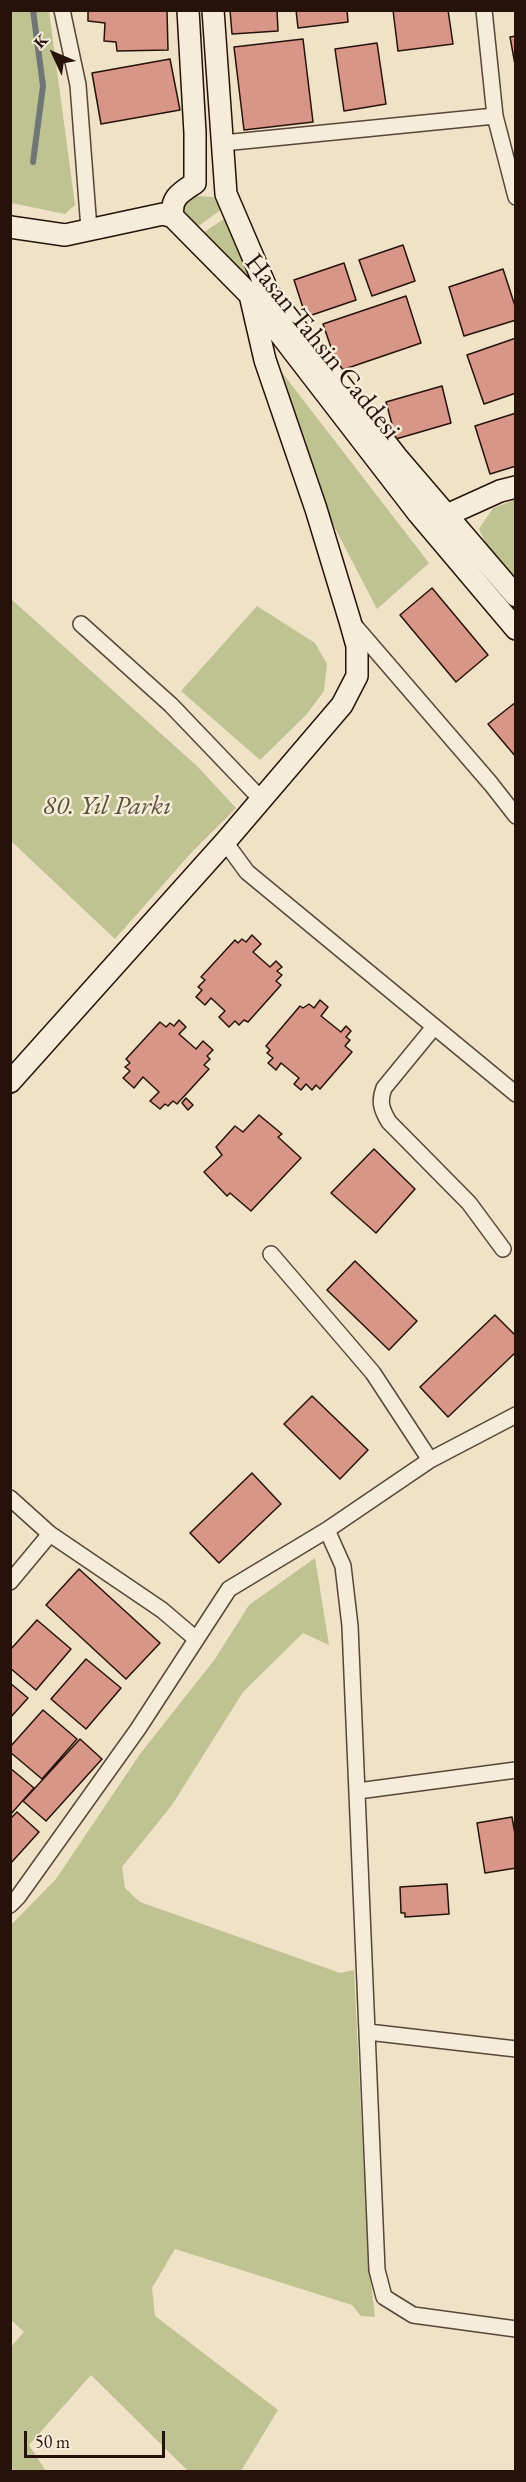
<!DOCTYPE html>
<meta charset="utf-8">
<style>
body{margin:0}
#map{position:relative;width:526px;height:2482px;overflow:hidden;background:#f0e2c6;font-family:"EB Garamond",serif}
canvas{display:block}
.frame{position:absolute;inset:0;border:12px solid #261208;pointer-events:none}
.north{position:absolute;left:24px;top:24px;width:60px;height:60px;-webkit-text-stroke:4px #f5ecda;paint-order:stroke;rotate:314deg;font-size:16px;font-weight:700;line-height:24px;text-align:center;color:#261208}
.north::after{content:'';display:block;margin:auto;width:21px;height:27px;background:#261208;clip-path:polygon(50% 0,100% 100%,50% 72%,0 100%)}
.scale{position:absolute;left:24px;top:2431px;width:141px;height:27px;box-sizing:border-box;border:3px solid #261208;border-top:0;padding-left:8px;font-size:18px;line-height:21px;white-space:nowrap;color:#261208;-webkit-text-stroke:4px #f5ecda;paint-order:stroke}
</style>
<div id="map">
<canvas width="526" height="2482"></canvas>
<div class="frame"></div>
<div class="north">K</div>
<div class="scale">50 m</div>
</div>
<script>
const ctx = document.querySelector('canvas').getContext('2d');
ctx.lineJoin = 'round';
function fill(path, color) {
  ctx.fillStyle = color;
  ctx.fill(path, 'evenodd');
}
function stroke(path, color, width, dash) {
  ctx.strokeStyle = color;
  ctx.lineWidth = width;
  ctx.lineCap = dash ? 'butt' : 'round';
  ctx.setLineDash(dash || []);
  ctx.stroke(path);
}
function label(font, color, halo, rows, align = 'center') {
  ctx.font = font + ' "EB Garamond",serif';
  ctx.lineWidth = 5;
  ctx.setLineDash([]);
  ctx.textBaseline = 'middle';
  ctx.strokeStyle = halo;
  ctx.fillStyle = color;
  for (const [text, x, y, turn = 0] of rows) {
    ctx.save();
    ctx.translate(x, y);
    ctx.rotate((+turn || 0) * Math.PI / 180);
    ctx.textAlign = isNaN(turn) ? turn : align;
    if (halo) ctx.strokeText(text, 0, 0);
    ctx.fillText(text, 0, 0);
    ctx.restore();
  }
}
fill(new Path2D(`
 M 11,10 L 49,11 L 75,205 L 65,214 L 11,203 Z
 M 195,196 L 213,197 L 222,209 L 193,230 L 183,222 L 183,205 Z
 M 224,219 L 227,220 L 250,277 L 249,281 L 198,236 Z
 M 277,366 L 429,563 L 377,609 L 323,505 Z
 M 515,500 L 516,500 L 515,577 L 487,546 L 479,529 L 493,508 Z
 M 11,599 L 197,766 L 236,808 L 191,853 L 115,939 L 11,841 Z
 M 257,606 L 315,643 L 327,664 L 324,691 L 306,715 L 260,760 L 181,691 Z
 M 315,1558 L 329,1645 L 303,1633 L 243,1692 L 172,1805 L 122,1867 L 125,1888 L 140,1902 L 340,1973 L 354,1970 L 368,2257 L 375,2317 L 361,2316 L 352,2305 L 175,2249 L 152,2288 L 155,2316 L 278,2410 L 241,2471 L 188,2471 L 91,2375 L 29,2445 L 46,2471 L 15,2471 L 10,2467 L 10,2348 L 24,2332 L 10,2319 L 11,1925 L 56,1879 L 140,1754 L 215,1659 L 249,1605 Z`), '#bfc291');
stroke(new Path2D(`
 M 33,10 L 43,86 L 33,162`), '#6f7776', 6);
const building = new Path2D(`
 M 88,10 L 167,10 L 168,50 L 117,51 L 116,42 L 104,41 L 105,23 L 88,21 Z
 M 230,10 L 277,10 L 278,31 L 232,34 Z
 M 296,10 L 347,10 L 348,22 L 298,28 Z
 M 393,10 L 448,10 L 453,44 L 398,51 Z
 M 516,36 L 516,70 L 510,37 Z
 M 303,39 L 313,122 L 244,130 L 234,47 Z
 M 377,43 L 386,104 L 344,111 L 335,49 Z
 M 170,59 L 180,110 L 101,124 L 92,73 Z
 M 403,245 L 415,281 L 372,296 L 359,260 Z
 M 344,263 L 356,300 L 306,317 L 294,280 Z
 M 503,269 L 516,309 L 516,320 L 464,336 L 449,287 Z
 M 406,296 L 421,343 L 339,371 L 323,324 Z
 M 516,338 L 516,393 L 484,404 L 467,355 Z
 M 442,386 L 451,423 L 396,439 L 386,402 Z
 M 516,413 L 516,466 L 490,474 L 475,426 Z
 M 432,588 L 488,655 L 456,682 L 400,615 Z
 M 516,702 L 516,757 L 488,724 Z
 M 252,935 L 261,944 L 253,952 L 270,967 L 276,961 L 282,967 L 277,971 L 282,975 L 276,981 L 281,985 L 248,1022 L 244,1020 L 239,1025 L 235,1021 L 229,1027 L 219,1017 L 225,1011 L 211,998 L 205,1005 L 196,997 L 202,990 L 198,987 L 205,980 L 201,977 L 235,940 L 238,943 L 242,939 L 246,942 Z
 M 320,1000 L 328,1007 L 321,1016 L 341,1032 L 346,1026 L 351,1031 L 346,1037 L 350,1040 L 345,1046 L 352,1052 L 320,1089 L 316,1085 L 312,1090 L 306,1084 L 301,1090 L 294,1084 L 299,1078 L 281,1063 L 276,1070 L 268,1063 L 273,1058 L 267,1053 L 270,1050 L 266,1046 L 300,1006 L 303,1008 L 309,1004 L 314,1008 Z
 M 179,1020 L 186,1027 L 179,1034 L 196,1049 L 203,1041 L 213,1050 L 207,1056 L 210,1059 L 204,1065 L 209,1069 L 177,1104 L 173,1101 L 168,1106 L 165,1104 L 160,1109 L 150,1101 L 159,1092 L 143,1077 L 134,1088 L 123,1078 L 130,1071 L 125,1067 L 130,1063 L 126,1059 L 160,1022 L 166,1027 L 170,1023 L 174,1026 Z
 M 186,1098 L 193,1105 L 188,1110 L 182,1103 Z
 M 259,1115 L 282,1134 L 278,1137 L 301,1158 L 251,1211 L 230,1193 L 227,1196 L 204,1172 L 222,1155 L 216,1147 L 235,1126 L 243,1132 Z
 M 374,1149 L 415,1189 L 376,1233 L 331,1193 Z
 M 355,1261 L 417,1321 L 389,1350 L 327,1290 Z
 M 495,1315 L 516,1336 L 516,1352 L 448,1417 L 420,1387 Z
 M 312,1396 L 368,1450 L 340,1479 L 284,1424 Z
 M 252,1473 L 281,1504 L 219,1563 L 190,1533 Z
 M 79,1569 L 160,1643 L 126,1679 L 46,1605 Z
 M 37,1620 L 71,1649 L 36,1690 L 10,1668 L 10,1650 Z
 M 86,1659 L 121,1688 L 86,1729 L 51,1699 Z
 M 10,1683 L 28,1698 L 10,1718 Z
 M 43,1710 L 77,1739 L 42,1779 L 10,1752 L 10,1747 Z
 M 80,1739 L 102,1759 L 46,1821 L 23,1801 Z
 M 10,1768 L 34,1788 L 10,1815 Z
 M 17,1812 L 39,1832 L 10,1864 L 10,1819 Z
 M 512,1817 L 516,1840 L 516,1868 L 485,1873 L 477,1823 Z
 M 447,1884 L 449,1914 L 405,1917 L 405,1913 L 401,1913 L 400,1887 Z`);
fill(building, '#d89688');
stroke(building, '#261208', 1.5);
const street = new Path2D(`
 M 62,10 L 78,85 L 89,229
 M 484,10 L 495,116 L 516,197
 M 223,143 L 495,116
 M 81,624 L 171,705 L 260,798
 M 353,624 L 491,784 L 516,816
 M 225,842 L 247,872 L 516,1094
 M 434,1027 L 384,1088 C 379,1101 381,1109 389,1122 L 469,1203 L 503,1249
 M 271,1254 L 373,1373 L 430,1460
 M 10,1498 L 50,1534 L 162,1610 L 196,1639
 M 327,1530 L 343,1566 L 350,1626 L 377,2270 L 384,2297 L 413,2315 L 516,2329
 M 10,1582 L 50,1534
 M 358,1791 L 516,1770
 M 10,1905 L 18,1897 L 138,1729 L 229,1589 L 327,1530 L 430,1460 L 516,1415
 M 368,2032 L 516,2049`);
const secondary = new Path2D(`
 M 188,10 L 195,133 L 195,183 C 180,193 170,198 173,217 L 250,295 L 418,513 L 516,629
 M 213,10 L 226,194 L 268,292 L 396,456 L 516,596
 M 10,227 L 65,235 L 163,214 L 173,217
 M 447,515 L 500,491 L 516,487
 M 10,1082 L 225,842 L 342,705 L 357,676 L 357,646 L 350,621 L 316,509 L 265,360 L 250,295`);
stroke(street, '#584638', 18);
stroke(secondary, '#261208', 24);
stroke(street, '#f5ecda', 15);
stroke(secondary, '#f5ecda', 21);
label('27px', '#261208', '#f5ecda', [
 ["Hasan Tahsin Caddesi",322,347,51]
]);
label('italic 27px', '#5c5038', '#f5ecda', [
 ["80. Yıl Parkı",107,807]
]);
</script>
